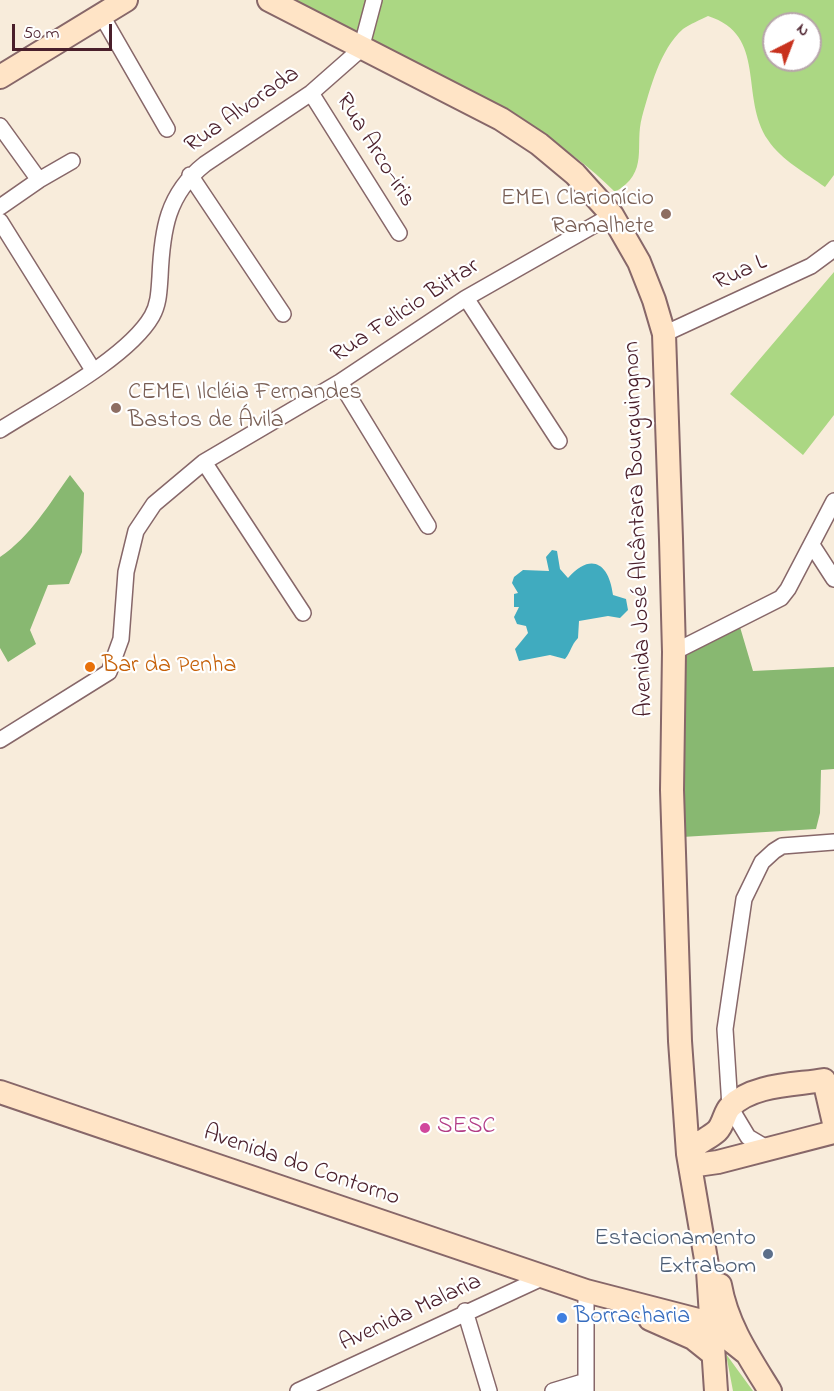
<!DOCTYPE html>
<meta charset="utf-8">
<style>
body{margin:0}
#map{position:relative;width:834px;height:1391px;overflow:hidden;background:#f8ecdb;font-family:"Indie Flower",sans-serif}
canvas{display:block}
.north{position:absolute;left:762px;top:12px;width:60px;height:60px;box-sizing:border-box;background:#fff;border:2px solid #b7a5aa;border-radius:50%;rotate:42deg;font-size:16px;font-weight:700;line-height:24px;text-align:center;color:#4a1f2b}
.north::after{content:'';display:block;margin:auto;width:21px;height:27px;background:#c8321e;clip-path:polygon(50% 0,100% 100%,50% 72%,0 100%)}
.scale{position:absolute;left:12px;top:24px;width:100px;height:27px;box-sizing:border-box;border:3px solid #4a1f2b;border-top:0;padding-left:8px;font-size:18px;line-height:21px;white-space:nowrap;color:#4a1f2b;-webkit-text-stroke:4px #fff;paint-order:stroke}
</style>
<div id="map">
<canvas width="834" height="1391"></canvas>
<div class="north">N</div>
<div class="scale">50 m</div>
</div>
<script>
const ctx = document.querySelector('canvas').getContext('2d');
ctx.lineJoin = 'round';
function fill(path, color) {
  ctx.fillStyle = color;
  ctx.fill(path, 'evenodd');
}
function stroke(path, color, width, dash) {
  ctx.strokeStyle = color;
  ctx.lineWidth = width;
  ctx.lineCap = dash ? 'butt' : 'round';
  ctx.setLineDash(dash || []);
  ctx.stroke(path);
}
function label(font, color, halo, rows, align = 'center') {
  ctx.font = font + ' "Indie Flower",sans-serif';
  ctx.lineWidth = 4.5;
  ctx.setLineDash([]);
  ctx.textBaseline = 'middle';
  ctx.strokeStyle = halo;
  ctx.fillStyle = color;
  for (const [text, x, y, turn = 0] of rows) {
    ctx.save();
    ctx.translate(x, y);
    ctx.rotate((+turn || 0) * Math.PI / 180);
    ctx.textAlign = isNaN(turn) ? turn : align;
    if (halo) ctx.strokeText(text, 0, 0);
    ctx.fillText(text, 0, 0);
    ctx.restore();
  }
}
fill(new Path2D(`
 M 282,0 L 834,0 L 834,175 L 825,187 C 806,173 781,160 768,140 C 739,97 768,35 708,16 C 700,20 690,24 683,29 C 660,49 650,89 642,117 C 634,146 650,172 615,192 C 565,141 501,110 438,78 C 386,52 334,26 282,0 ZM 774,24 L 810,24 L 810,60 L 774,60 Z
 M 834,272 L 834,415 L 803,455 L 730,394 Z
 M 726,1354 L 753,1391 L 733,1391 Z`), '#abd783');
fill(new Path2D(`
 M 70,475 L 84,493 L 82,552 L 69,584 L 48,585 L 30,630 L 36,644 L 8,662 L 0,648 L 0,557 C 31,536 49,504 70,475 Z
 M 740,627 L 753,671 L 834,667 L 834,769 L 821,770 L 820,813 L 816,829 L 682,837 L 676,663 L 724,629 Z`), '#88b871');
fill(new Path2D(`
 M 552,550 L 557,551 L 560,569 L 568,578 C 591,552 609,563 613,595 L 626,599 L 628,610 L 620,618 L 608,616 L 579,621 L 578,638 C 571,645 571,652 565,659 L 550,655 L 519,661 L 515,649 L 528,633 L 526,626 L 517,624 L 514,617 L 519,607 L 514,607 L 514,594 L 518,593 L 512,583 L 514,577 L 523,570 L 549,571 L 546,557 Z`), '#40abbf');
const street = new Path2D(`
 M 102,16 L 167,129
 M 311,93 L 399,233
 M 0,126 L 39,180
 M 190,175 L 283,314
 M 0,207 L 39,180 L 72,161
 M 0,221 L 93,370
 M 466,298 L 559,441
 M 664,334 L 811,266 L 834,249
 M 340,382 L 428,526
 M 0,430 C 42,403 128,358 152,316 C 159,304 159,290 160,277 C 162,230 167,194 205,164 L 311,93 L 361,49 L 374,0
 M 204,462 L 303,613
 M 812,545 L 834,579
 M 674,652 L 781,598 L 788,589 L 834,501
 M 0,740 L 109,672 L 121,639 L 126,572 L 136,531 L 154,504 L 204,462 L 340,382 L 466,298 L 612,215
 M 770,1150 L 748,1137 L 730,1107 L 725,1029 L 744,899 L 762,862 L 774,851 L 782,846 L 834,842
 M 586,1291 L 586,1391
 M 465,1311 L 489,1391
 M 298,1391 L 544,1277
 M 553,1391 L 586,1381`);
const secondary = new Path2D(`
 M 269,0 L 501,119 L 539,144 L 575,174 L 612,215 L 639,262 L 654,300 L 664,334 L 671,539 L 674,652 L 672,790 L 680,1041 L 688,1154 L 708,1271 L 716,1391
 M 0,77 L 126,0
 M 0,1092 L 586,1291 L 698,1320 L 711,1325 L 745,1352
 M 688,1154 C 696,1142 707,1140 717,1131 C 724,1124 724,1113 730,1107 C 752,1084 795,1085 824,1080 L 834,1123
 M 690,1166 L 718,1162 L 834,1132
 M 720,1285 C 727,1325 749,1357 770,1391
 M 650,1319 L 693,1338 L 713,1354`);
stroke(street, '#876769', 18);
stroke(secondary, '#876769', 26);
stroke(street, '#fff', 15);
stroke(secondary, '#ffe4c6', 22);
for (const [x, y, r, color] of [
 [666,214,6,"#8d6e63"],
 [116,408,6,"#8d6e63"],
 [90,667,6,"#e8710a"],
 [425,1128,6,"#d1479c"],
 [768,1254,6,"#5c6f8a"],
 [562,1318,6,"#3f7fe0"]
]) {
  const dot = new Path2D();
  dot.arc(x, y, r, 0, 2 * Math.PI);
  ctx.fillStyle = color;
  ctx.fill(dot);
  stroke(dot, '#fff', 2);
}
label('24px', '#4a1f2b', '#fff', [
 ["Rua Alvorada",243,111,-35],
 ["Rua Arco-iris",374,151,58],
 ["Rua L",741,274,-25],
 ["Rua Felicio Bittar",406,312,-33],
 ["Avenida José Alcântara Bourguingnon",640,529,-92],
 ["Avenida do Contorno",301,1167,19],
 ["Avenida Malaria",411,1314,-25]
]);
label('24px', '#785e54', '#fff', [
 ["EMEI Clarionício",654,200],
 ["Ramalhete",654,228],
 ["CEMEI Ilcléia Fernandes",128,394,"left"],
 ["Bastos de Ávila",128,422,"left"]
], 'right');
label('24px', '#c56008', '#fff', [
 ["Bar da Penha",102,667]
], 'left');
label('24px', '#b23c85', '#fff', [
 ["SESC",437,1128]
], 'left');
label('24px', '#4e5e75', '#fff', [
 ["Estacionamento",756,1240],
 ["Extrabom",756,1268]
], 'right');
label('24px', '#366cbe', '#fff', [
 ["Borracharia",574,1318]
], 'left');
</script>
